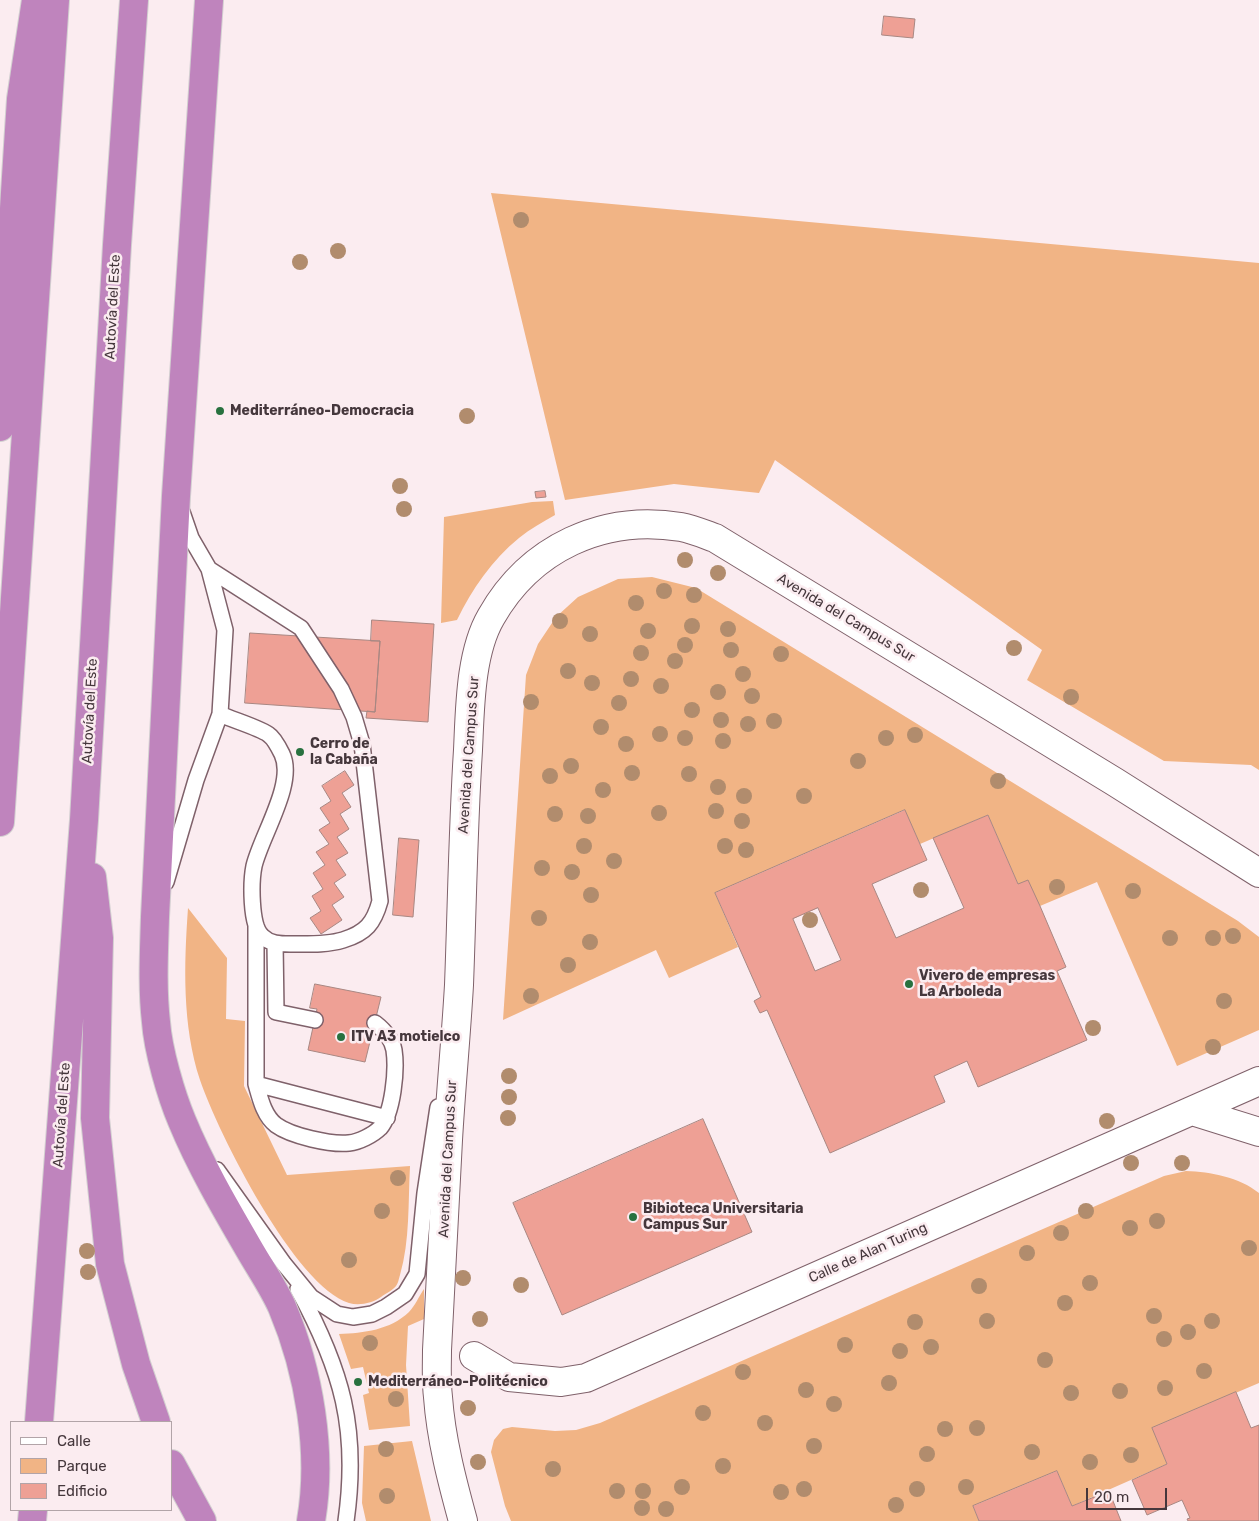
<!DOCTYPE html>
<meta charset="utf-8">
<style>
body{margin:0}
#map{position:relative;width:1259px;height:1521px;overflow:hidden;background:#fbecf0;font-family:Rubik,sans-serif}
canvas{display:block}
.legend{position:absolute;left:10px;top:1421px;width:162px;height:90px;box-sizing:border-box;background:#fbecf0;border:1px solid #b2a4a8;margin:0;padding:6px 9px;list-style:none;font-size:15px;color:#45373c}
.legend li{display:flex;align-items:center;gap:10px;height:25px}
.legend b{width:25px;border:1px solid #b2a4a8}
.scale{position:absolute;left:1086px;top:1488px;width:81px;height:22px;box-sizing:border-box;border:2px solid #45373c;border-top:0;padding-left:6px;font-size:15px;line-height:18px;white-space:nowrap;color:#45373c;-webkit-text-stroke:4px #fbecf0;paint-order:stroke}
</style>
<div id="map">
<canvas width="1259" height="1521"></canvas>
<ul class="legend">
<li><b style="height:6px;background:#fff"></b>Calle</li>
<li><b style="height:14px;background:#f1b485"></b>Parque</li>
<li><b style="height:14px;background:#eea095"></b>Edificio</li>
</ul>
<div class="scale">20 m</div>
</div>
<script>
const ctx = document.querySelector('canvas').getContext('2d');
ctx.lineJoin = 'round';
function fill(path, color) {
  ctx.fillStyle = color;
  ctx.fill(path, 'evenodd');
}
function stroke(path, color, width, dash) {
  ctx.strokeStyle = color;
  ctx.lineWidth = width;
  ctx.lineCap = dash ? 'butt' : 'round';
  ctx.setLineDash(dash || []);
  ctx.stroke(path);
}
function label(font, color, halo, rows, align = 'center') {
  ctx.font = font + ' Rubik,sans-serif';
  ctx.lineWidth = 5;
  ctx.setLineDash([]);
  ctx.textBaseline = 'middle';
  ctx.strokeStyle = halo;
  ctx.fillStyle = color;
  for (const [text, x, y, turn = 0] of rows) {
    ctx.save();
    ctx.translate(x, y);
    ctx.rotate((+turn || 0) * Math.PI / 180);
    ctx.textAlign = isNaN(turn) ? turn : align;
    if (halo) ctx.strokeText(text, 0, 0);
    ctx.fillText(text, 0, 0);
    ctx.restore();
  }
}
fill(new Path2D(`
 M 491,193 L 1259,263 L 1259,770 L 1251,765 L 1164,761 L 1027,680 L 1042,650 L 775,460 L 759,493 L 674,484 L 565,500 Z
 M 553,501 L 555,515 C 543,522 530,529 519,538 C 492,560 472,589 457,620 L 441,623 L 444,517 L 532,502 Z
 M 652,577 L 696,588 L 1238,921 L 1259,937 L 1259,1030 L 1177,1066 L 1097,882 L 1040,906 L 1018,884 L 988,815 L 920,844 L 904,810 L 715,893 L 738,947 L 669,978 L 656,950 L 503,1020 L 526,675 L 538,644 L 556,617 L 578,597 L 618,579 Z
 M 188,908 L 227,958 L 226,1019 L 245,1021 L 244,1086 L 287,1175 L 410,1166 C 408,1203 410,1240 400,1275 C 399,1278 398,1284 396,1286 C 393,1290 385,1294 381,1297 C 373,1303 359,1306 349,1303 C 295,1286 218,1133 200,1080 C 182,1025 184,965 188,908 Z
 M 1186,1171 C 1211,1172 1239,1177 1259,1193 L 1259,1383 L 1153,1428 L 1167,1464 L 1072,1506 L 1057,1471 L 973,1506 L 979,1521 L 511,1521 L 505,1506 L 491,1452 L 494,1440 L 503,1429 L 512,1427 L 555,1431 L 576,1430 L 600,1423 L 1164,1176 Z
 M 424,1289 L 424,1319 L 408,1326 L 406,1365 L 410,1426 L 369,1430 L 363,1395 L 369,1393 L 363,1367 L 351,1369 L 339,1334 C 364,1333 390,1330 409,1312 C 415,1306 419,1296 424,1289 Z
 M 412,1441 L 431,1521 L 366,1521 L 362,1503 L 364,1446 Z`), '#f1b485');
const building = new Path2D(`
 M 884,16 L 915,19 L 913,38 L 882,35 Z
 M 545,491 L 546,497 L 536,498 L 535,492 Z
 M 372,620 L 434,624 L 428,722 L 366,718 L 367,711 L 375,712 L 380,641 L 371,641 Z
 M 250,633 L 380,641 L 375,712 L 245,703 Z
 M 345,771 L 354,785 L 342,793 L 351,807 L 340,814 L 349,829 L 337,837 L 348,853 L 336,860 L 346,875 L 334,883 L 344,897 L 332,905 L 342,920 L 321,934 L 310,918 L 321,911 L 312,896 L 323,889 L 313,873 L 325,865 L 316,852 L 329,844 L 319,830 L 330,823 L 320,808 L 331,801 L 322,786 Z
 M 905,810 L 927,860 L 872,884 L 896,938 L 964,908 L 933,838 L 988,815 L 1018,884 L 1028,880 L 1040,906 L 1066,967 L 1057,971 L 1087,1040 L 978,1087 L 967,1061 L 934,1076 L 945,1102 L 830,1153 L 767,1010 L 760,1013 L 754,1001 L 761,997 L 715,893 ZM 818,908 L 841,960 L 815,971 L 793,919 Z
 M 399,838 L 419,840 L 413,917 L 393,915 Z
 M 315,984 L 381,997 L 365,1062 L 308,1050 L 317,1009 L 310,1008 Z
 M 703,1119 L 752,1232 L 562,1315 L 513,1203 Z
 M 1236,1392 L 1251,1428 L 1259,1425 L 1259,1521 L 1188,1521 L 1187,1519 L 1190,1518 L 1182,1500 L 1147,1515 L 1132,1480 L 1167,1464 L 1152,1428 Z
 M 1057,1471 L 1072,1506 L 1109,1491 L 1121,1521 L 979,1521 L 973,1506 Z`);
fill(building, '#eea095');
stroke(building, '#a88782', 1);
const lane = new Path2D(`
 M 209,569 L 301,628 L 341,689 L 354,717 L 362,744 L 380,901 C 374,923 366,933 343,940 C 327,945 307,944 290,944 C 280,944 270,944 262,936 C 250,925 251,881 254,866 C 261,836 296,783 282,754 C 279,748 274,738 269,735 C 263,729 230,719 220,714
 M 166,882 L 196,780 L 220,714 L 225,630 L 209,569 L 191,538 L 182,512
 M 256,926 L 256,1084 C 260,1098 264,1116 276,1125 C 291,1136 331,1145 349,1143 C 359,1142 373,1135 380,1128 C 393,1113 397,1070 394,1050 C 392,1039 384,1030 375,1023
 M 275,943 L 276,1012 L 315,1020
 M 256,1084 L 387,1118
 M 217,1170 L 284,1264 L 311,1297 L 337,1314 L 353,1317 L 372,1314 L 386,1307 L 405,1294 L 417,1274 L 425,1193 L 438,1107
 M 298,1289 C 342,1370 359,1429 346,1521`);
const street = new Path2D(`
 M 1192,1111 L 1259,1132
 M 474,1356 L 509,1377 L 561,1382 L 586,1378 L 1259,1081
 M 463,1521 C 452,1481 441,1439 438,1397 C 436,1381 437,1366 437,1350 C 441,1280 444,1210 448,1140 C 451,1088 456,1037 459,985 C 462,907 463,828 468,750 C 470,709 470,653 491,617 C 530,548 603,514 681,527 C 692,529 704,534 715,538 L 1115,782 L 1259,873`);
const highway = new Path2D(`
 M 209,0 L 176,496 L 155,917 C 154,952 152,987 156,1022 C 158,1050 171,1095 182,1121 C 201,1167 227,1211 252,1254 C 262,1271 274,1289 282,1307 C 309,1371 323,1452 311,1521
 M 0,427 L 21,99 L 36,0
 M 0,822 L 55,0
 M 92,877 L 99,938 L 95,1118 L 110,1264 L 136,1364 L 156,1422
 M 39,1422 L 84,820 L 117,245 L 134,0
 M 171,1464 L 202,1521
 M 32,1521 L 33,1510`);
stroke(lane, '#7f616a', 18);
stroke(street, '#7f616a', 30);
stroke(highway, '#d2cfd0', 30);
stroke(lane, '#fff', 15);
stroke(street, '#fff', 28);
stroke(highway, '#bf84bd', 28);
ctx.fillStyle = '#b18c6d';
for (const [x, y] of [
 [521,220],
 [338,251],
 [300,262],
 [467,416],
 [400,486],
 [404,509],
 [685,560],
 [718,573],
 [664,591],
 [694,595],
 [636,603],
 [560,621],
 [692,626],
 [728,629],
 [648,631],
 [590,634],
 [685,645],
 [1014,648],
 [731,650],
 [641,653],
 [781,654],
 [675,661],
 [568,671],
 [743,674],
 [631,679],
 [592,683],
 [661,686],
 [718,692],
 [752,696],
 [1071,697],
 [531,702],
 [619,703],
 [692,710],
 [721,720],
 [774,721],
 [748,724],
 [601,727],
 [660,734],
 [915,735],
 [685,738],
 [886,738],
 [723,741],
 [626,744],
 [858,761],
 [571,766],
 [632,773],
 [689,774],
 [550,776],
 [998,781],
 [718,787],
 [603,790],
 [744,796],
 [804,796],
 [716,811],
 [659,813],
 [555,814],
 [588,816],
 [742,821],
 [584,846],
 [725,846],
 [746,850],
 [614,861],
 [542,868],
 [572,872],
 [1057,887],
 [921,890],
 [1133,891],
 [591,895],
 [539,918],
 [810,920],
 [1233,936],
 [1170,938],
 [1213,938],
 [590,942],
 [568,965],
 [531,996],
 [1224,1001],
 [1093,1028],
 [1213,1047],
 [509,1076],
 [509,1097],
 [508,1118],
 [1107,1121],
 [1131,1163],
 [1182,1163],
 [398,1178],
 [382,1211],
 [1086,1211],
 [1157,1221],
 [1130,1228],
 [1061,1233],
 [1249,1248],
 [87,1251],
 [1027,1253],
 [349,1260],
 [88,1272],
 [463,1278],
 [1090,1283],
 [521,1285],
 [979,1286],
 [1065,1303],
 [1154,1316],
 [480,1319],
 [987,1321],
 [1212,1321],
 [915,1322],
 [1188,1332],
 [1164,1339],
 [370,1343],
 [845,1345],
 [931,1347],
 [900,1351],
 [1045,1360],
 [1204,1371],
 [743,1372],
 [889,1383],
 [1165,1388],
 [806,1390],
 [1120,1391],
 [1071,1393],
 [396,1399],
 [834,1404],
 [468,1408],
 [703,1413],
 [765,1423],
 [977,1428],
 [945,1429],
 [814,1446],
 [386,1449],
 [1032,1452],
 [927,1454],
 [1131,1455],
 [478,1462],
 [1090,1462],
 [723,1466],
 [553,1469],
 [682,1487],
 [966,1487],
 [804,1489],
 [917,1489],
 [617,1491],
 [643,1491],
 [781,1492],
 [387,1496],
 [896,1505],
 [642,1508],
 [666,1509]
]) {
  ctx.beginPath();
  ctx.arc(x, y, 8, 0, 2 * Math.PI);
  ctx.fill();
}
for (const [x, y, r, color] of [
 [220,411,5,"#28713f"],
 [300,752,5,"#28713f"],
 [909,984,5,"#28713f"],
 [341,1037,5,"#28713f"],
 [633,1217,5,"#28713f"],
 [358,1382,5,"#28713f"]
]) {
  const dot = new Path2D();
  dot.arc(x, y, r, 0, 2 * Math.PI);
  ctx.fillStyle = color;
  ctx.fill(dot);
  stroke(dot, '#fbecf0', 2);
}
label('14px', '#45373c', '#fbecf0', [
 ["Autovía del Este",113,307,-87],
 ["Avenida del Campus Sur",846,618,31],
 ["Autovía del Este",90,711,-87],
 ["Avenida del Campus Sur",469,755,-86],
 ["Autovía del Este",62,1115,-86],
 ["Avenida del Campus Sur",448,1159,-87],
 ["Calle de Alan Turing",868,1253,-24]
]);
label('bold 14px', '#45373c', '#fbecf0', [
 ["Mediterráneo-Democracia",230,411],
 ["Cerro de",310,744],
 ["la Cabaña",310,760],
 ["Vivero de empresas",919,976],
 ["La Arboleda",919,992],
 ["ITV A3 motielco",351,1037],
 ["Bibioteca Universitaria",643,1209],
 ["Campus Sur",643,1225],
 ["Mediterráneo-Politécnico",368,1382]
], 'left');
</script>
